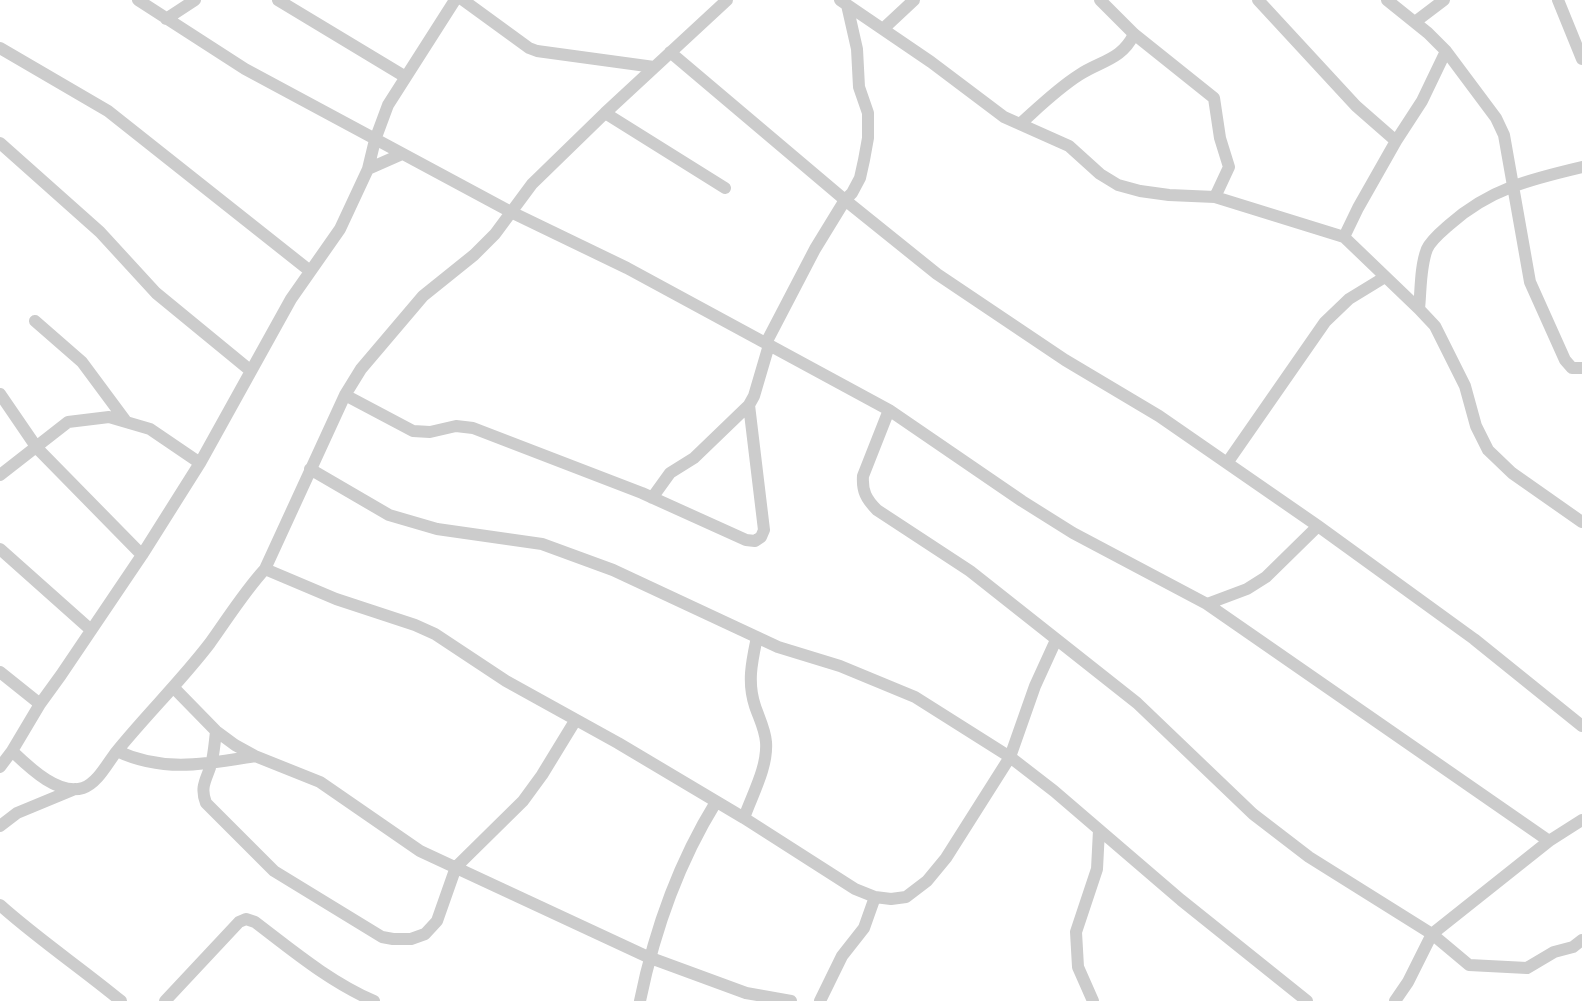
<!DOCTYPE html>
<style>
body{margin:0}
canvas{display:block;background:#fff}
</style>
<canvas width="1582" height="1001"></canvas>
<script>
const ctx = document.querySelector('canvas').getContext('2d');
ctx.lineJoin = 'round';
function stroke(path, color, width, dash) {
  ctx.strokeStyle = color;
  ctx.lineWidth = width;
  ctx.lineCap = dash ? 'butt' : 'round';
  ctx.setLineDash(dash || []);
  ctx.stroke(path);
}
stroke(new Path2D(`
 M 138,0 L 245,69 L 511,212 L 627,268 L 889,410 L 1022,501 L 1073,533 L 1207,604 L 1549,841
 M 278,0 L 404,76
 M 463,0 L 529,48 L 537,51 L 654,67
 M 840,0 L 931,62 L 1004,117 L 1069,146 L 1100,174 L 1118,185 L 1140,191 L 1169,195 L 1215,197 L 1344,237 L 1419,309 L 1435,326 L 1465,386 L 1476,426 L 1488,450 L 1512,473 L 1582,522
 M 1100,0 L 1134,34 L 1214,98 L 1220,138 L 1229,167 L 1215,197
 M 1258,0 L 1356,106 L 1396,141 L 1358,208 L 1344,237
 M 1387,0 L 1428,33 L 1446,51 L 1496,118 L 1504,135 L 1530,282 L 1565,360 L 1572,368 L 1582,368
 M 1558,0 L 1582,59
 M 166,19 L 195,0
 M 1415,22 L 1444,0
 M 883,29 L 914,0
 M 0,48 L 108,111 L 310,271
 M 670,52 L 845,200 L 937,274 L 1065,360 L 1159,416 L 1318,526 L 1474,639 L 1582,726
 M 605,113 L 725,188
 M 1020,124 C 1039,107 1057,89 1079,75 C 1100,61 1122,60 1134,34
 M 1396,141 L 1422,101 L 1446,51
 M 0,143 L 100,232 L 156,293 L 251,371
 M 368,169 L 402,154
 M 1419,309 C 1421,290 1420,267 1427,249 C 1431,240 1441,232 1449,225 C 1489,189 1531,179 1582,167
 M 35,321 L 82,362 L 125,420
 M 766,343 L 815,249 L 845,200 L 852,193 L 860,178 L 864,160 L 868,138 L 868,113 L 859,87 L 857,49 L 847,5
 M 0,394 L 37,448 L 142,555
 M 345,395 L 413,431 L 430,432 L 456,426 L 473,428 L 642,493 L 746,540 L 755,541 L 761,537 L 764,530 L 749,405
 M 889,410 L 863,476 C 862,491 866,499 877,510 L 970,571 L 1137,703 L 1253,814 L 1309,857 L 1432,934 L 1469,965 L 1527,968 L 1554,952 L 1573,947 L 1582,940
 M 1227,463 L 1325,322 L 1349,299 L 1385,277
 M 310,469 L 389,515 L 437,529 L 542,544 L 613,570 L 778,647 L 840,666 L 915,697 L 1010,757 L 1054,791 L 1181,900 L 1307,1001
 M 0,475 L 68,422 L 109,417 L 150,429 L 200,463
 M 652,498 L 670,473 L 694,458 L 749,405 L 754,396 L 769,345
 M 0,549 L 91,630
 M 265,569 L 336,599 L 415,625 L 435,634 L 506,681 L 618,743 L 744,818 L 855,889 L 875,897 L 891,899 L 906,897 L 927,881 L 946,858 L 1010,757 L 1035,686 L 1056,640
 M 1207,604 L 1247,589 L 1266,577 L 1318,526
 M 0,672 L 40,704
 M 173,687 L 216,731 L 235,745 L 255,756 L 320,782 L 420,851 L 648,957 L 746,993 L 791,1001
 M 216,731 C 215,741 214,751 212,761 C 208,778 199,785 206,803 L 274,871 L 382,937 L 393,939 L 411,939 L 425,934 L 437,921 L 456,867 L 523,801 L 542,775 L 575,721
 M 12,751 C 29,767 58,796 83,788 C 98,783 108,762 117,751 C 147,714 181,681 210,643 C 228,618 244,592 265,569 L 345,395 L 361,369 L 423,296 L 474,255 L 495,234 L 532,184 L 605,113 L 727,0
 M 117,751 C 164,773 206,764 255,756
 M 0,767 L 12,751 L 40,704 L 61,675 L 142,555 L 200,463 L 291,299 L 340,229 L 368,169 L 375,140 L 388,105 L 455,0
 M 744,818 C 752,795 768,767 766,742 C 765,729 759,718 755,706 C 747,682 752,661 757,637
 M 0,826 L 17,813 L 75,789
 M 0,905 C 38,939 81,968 121,1001
 M 165,1001 L 239,922 L 246,919 L 255,922 C 293,951 330,982 374,1001
 M 640,1001 C 654,932 679,862 716,802
 M 820,1001 L 842,956 L 864,928 L 875,897
 M 1093,1001 L 1078,967 L 1076,932 L 1097,869 L 1099,830
 M 1395,1001 L 1408,982 L 1432,934 L 1549,841 L 1582,820`), '#ccc', 12);
</script>
